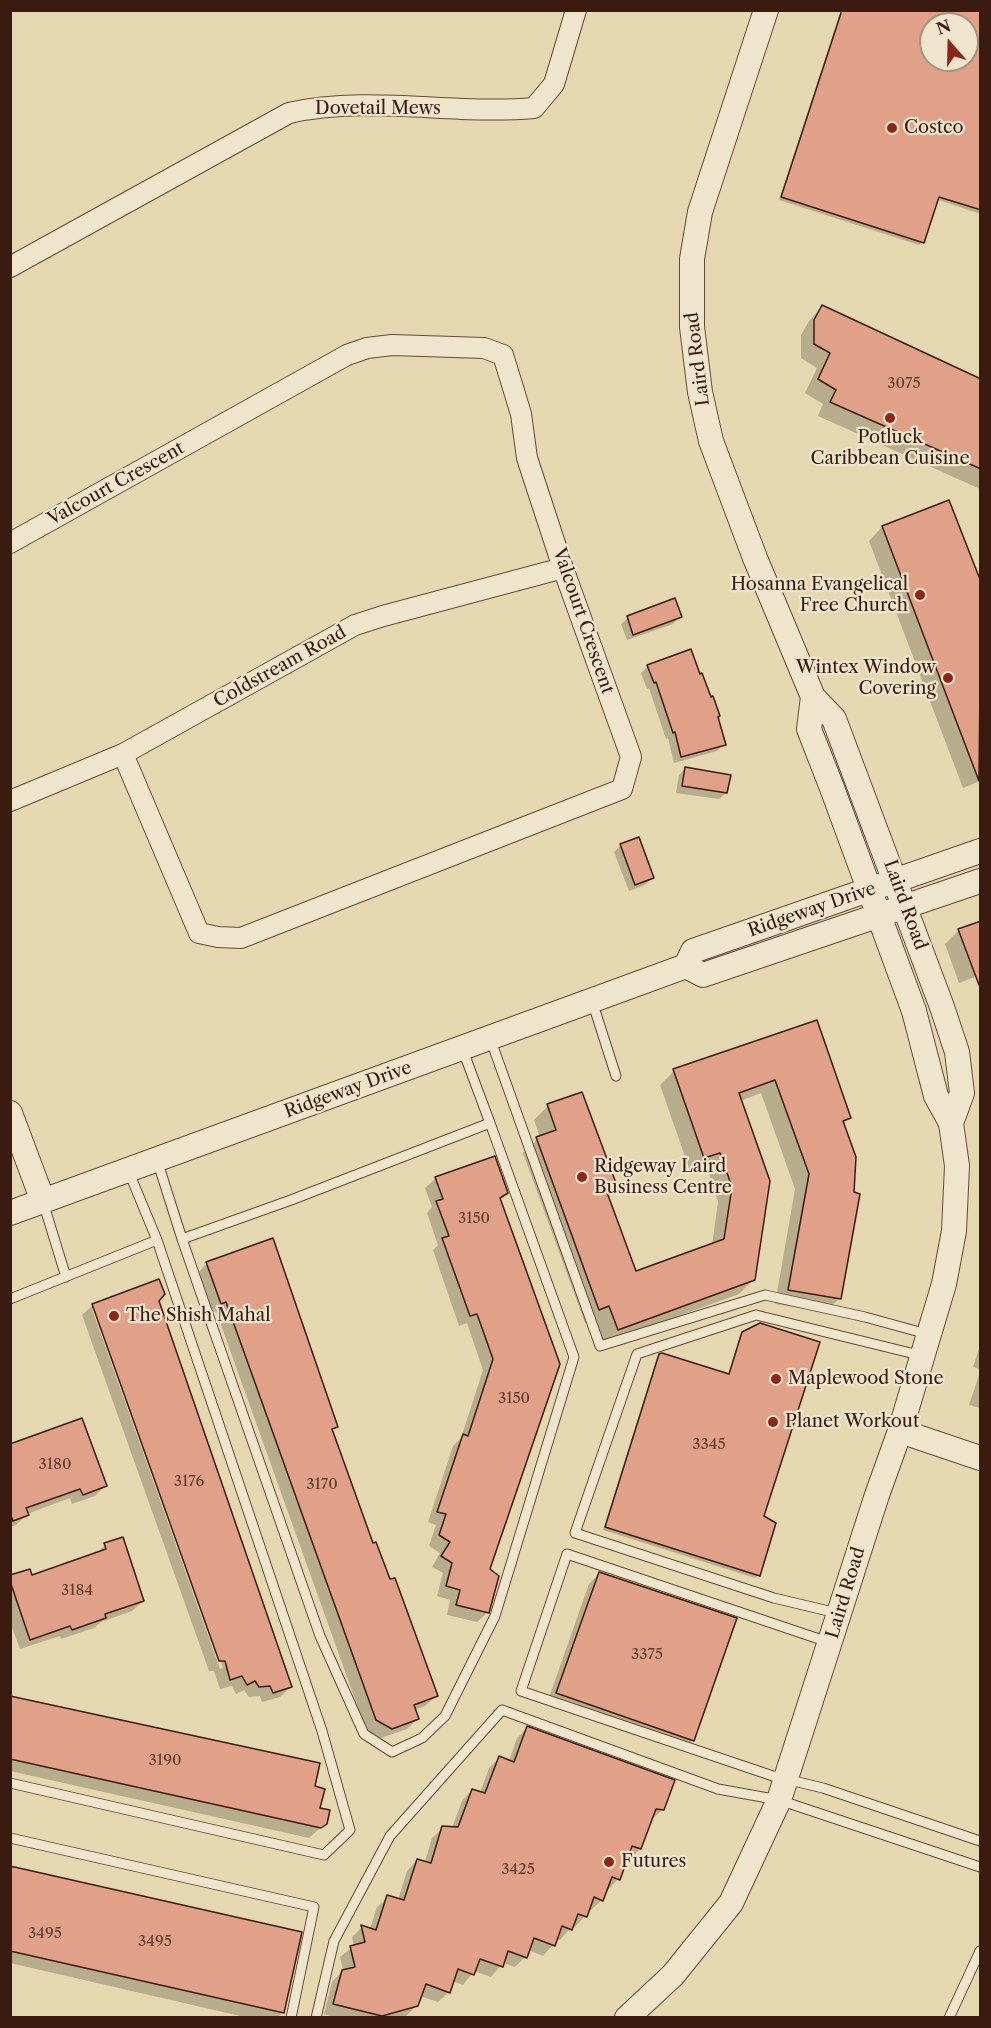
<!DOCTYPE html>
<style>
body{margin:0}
#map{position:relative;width:991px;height:2028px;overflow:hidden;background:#e5d7b0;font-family:"Libre Caslon Text",serif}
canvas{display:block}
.frame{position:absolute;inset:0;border:12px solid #3b1b0f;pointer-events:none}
.north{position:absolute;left:919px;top:12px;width:60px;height:60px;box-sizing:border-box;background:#eee5cc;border:2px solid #a69480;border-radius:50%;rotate:340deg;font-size:16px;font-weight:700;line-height:24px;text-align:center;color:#3b1b0f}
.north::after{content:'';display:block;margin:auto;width:21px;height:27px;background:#8f2418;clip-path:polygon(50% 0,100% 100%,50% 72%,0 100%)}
</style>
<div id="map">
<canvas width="991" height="2028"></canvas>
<div class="frame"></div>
<div class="north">N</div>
</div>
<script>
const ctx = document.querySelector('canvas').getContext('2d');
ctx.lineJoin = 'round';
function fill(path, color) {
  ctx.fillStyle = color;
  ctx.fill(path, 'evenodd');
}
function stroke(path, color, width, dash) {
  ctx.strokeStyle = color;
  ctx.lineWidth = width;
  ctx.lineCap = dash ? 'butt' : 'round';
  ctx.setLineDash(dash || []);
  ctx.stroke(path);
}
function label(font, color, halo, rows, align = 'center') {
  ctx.font = font + ' "Libre Caslon Text",serif';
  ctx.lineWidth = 4.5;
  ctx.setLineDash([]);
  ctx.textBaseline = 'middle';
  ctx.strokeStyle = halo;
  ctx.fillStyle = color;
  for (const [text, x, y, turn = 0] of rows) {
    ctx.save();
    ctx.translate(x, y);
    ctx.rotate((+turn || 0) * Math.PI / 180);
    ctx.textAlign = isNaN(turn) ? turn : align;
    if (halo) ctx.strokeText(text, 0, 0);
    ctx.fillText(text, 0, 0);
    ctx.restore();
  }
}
fill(new Path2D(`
 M 841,10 L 980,10 L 980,214 L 936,199 L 922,242 L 919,245 L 779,200 ZM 931,24 L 967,24 L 967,60 L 931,60 Z
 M 822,307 L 980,381 L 980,489 L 818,416 L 823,404 L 805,393 L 817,368 L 801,358 L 801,335 L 809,321 Z
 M 882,527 L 980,586 L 980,781 L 963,788 L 869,541 Z
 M 680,617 L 673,624 L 627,640 L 621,624 L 628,618 Z
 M 648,666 L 716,718 L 724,744 L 717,751 L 674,763 L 668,738 L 666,739 L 649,688 L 647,689 L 641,673 Z
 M 686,768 L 726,793 L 719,799 L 676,793 L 679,775 Z
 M 621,845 L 652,878 L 645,885 L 629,891 L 614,852 Z
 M 959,930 L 980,975 L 959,983 L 945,944 Z
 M 816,1022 L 849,1118 L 843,1124 L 839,1299 L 825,1312 L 775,1304 L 795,1189 L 761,1093 L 740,1101 L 753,1280 L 739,1294 L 604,1343 L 595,1319 L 585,1323 L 523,1153 L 540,1137 L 534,1120 L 548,1106 L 614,1183 L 605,1192 L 635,1273 L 712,1245 L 718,1202 L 706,1165 L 690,1171 L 660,1085 L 674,1071 Z
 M 436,1178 L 506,1193 L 499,1200 L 488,1612 L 477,1622 L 447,1615 L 450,1600 L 437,1596 L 443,1573 L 432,1567 L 440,1553 L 429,1546 L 436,1525 L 428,1522 L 453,1446 L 461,1438 L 483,1370 L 467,1323 L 459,1326 L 433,1250 L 438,1245 L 427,1213 L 432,1207 L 425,1188 Z
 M 207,1263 L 336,1426 L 331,1431 L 372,1545 L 436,1696 L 425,1706 L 414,1710 L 417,1719 L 407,1729 L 381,1738 L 366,1730 L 216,1311 L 211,1313 L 197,1274 Z
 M 157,1301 L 290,1687 L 280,1697 L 262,1702 L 260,1696 L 249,1697 L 244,1690 L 236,1694 L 232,1686 L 220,1689 L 214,1671 L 209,1671 L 82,1315 L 93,1305 ZM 92,1309 L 95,1309 L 223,1668 L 220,1669 Z
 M 743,1333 L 762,1517 L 758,1575 L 755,1578 L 603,1530 L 657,1358 L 660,1355 L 728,1375 L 740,1336 Z
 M 980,1346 L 980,1369 L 973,1367 Z
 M 980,1372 L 980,1408 L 969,1405 Z
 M 10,1446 L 105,1486 L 95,1496 L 72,1504 L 70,1498 L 27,1514 L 16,1525 L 10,1527 Z
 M 105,1545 L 143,1601 L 132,1611 L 101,1622 L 94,1628 L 61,1639 L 60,1636 L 20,1649 L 10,1622 L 10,1577 L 31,1577 L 95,1555 Z
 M 599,1574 L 693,1740 L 682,1750 L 547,1703 L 589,1584 Z
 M 10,1698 L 313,1788 L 318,1809 L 325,1824 L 309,1838 L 10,1771 Z
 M 527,1728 L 663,1809 L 652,1819 L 640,1849 L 630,1859 L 626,1858 L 618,1879 L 608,1890 L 606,1889 L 602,1900 L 591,1910 L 588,1909 L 585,1916 L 575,1927 L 572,1926 L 560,1940 L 556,1938 L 553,1945 L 543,1956 L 528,1950 L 525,1957 L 515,1967 L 503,1963 L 491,1977 L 474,1971 L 463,1985 L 452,1981 L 449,1992 L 438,2002 L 420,1996 L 417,2005 L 406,2016 L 400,2018 L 336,2018 L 324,2014 L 332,1982 L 343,1970 L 340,1957 L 354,1946 L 352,1937 L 362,1927 L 370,1929 L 377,1907 L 388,1897 L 398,1900 L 407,1871 L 417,1860 L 425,1862 L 432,1838 L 443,1828 L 452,1828 L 462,1801 L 472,1790 L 480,1793 L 489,1768 L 499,1758 L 509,1761 L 517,1738 Z
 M 10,1867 L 283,2012 L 277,2018 L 249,2018 L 10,1963 Z`), '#0003');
const building = new Path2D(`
 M 842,10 L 981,10 L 981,210 L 939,197 L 924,243 L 781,197 ZM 931,24 L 967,24 L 967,60 L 931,60 Z
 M 822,305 L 981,379 L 981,469 L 830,402 L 836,390 L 818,379 L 830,353 L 814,344 L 814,320 Z
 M 949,500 L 981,582 L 979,781 L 882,526 Z
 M 675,598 L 682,617 L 633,635 L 627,616 Z
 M 691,649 L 700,674 L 702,673 L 711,697 L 713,696 L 720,716 L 718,717 L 726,745 L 681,757 L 675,732 L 673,733 L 656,682 L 654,683 L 647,665 Z
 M 685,767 L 731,775 L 727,793 L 682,786 Z
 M 639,837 L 654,878 L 635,885 L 620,844 Z
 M 981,921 L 981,985 L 979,985 L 958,929 Z
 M 817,1020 L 851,1118 L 843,1121 L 856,1157 L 854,1192 L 860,1194 L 841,1299 L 788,1290 L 809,1174 L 775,1080 L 739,1093 L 770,1181 L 755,1280 L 618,1330 L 609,1306 L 599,1310 L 536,1137 L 556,1130 L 547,1104 L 582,1092 L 616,1183 L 605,1187 L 636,1271 L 724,1239 L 732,1187 L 720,1153 L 704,1158 L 673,1069 Z
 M 495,1156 L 508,1193 L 500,1198 L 560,1364 L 490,1569 L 499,1576 L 489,1613 L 456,1605 L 460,1590 L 446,1586 L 452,1563 L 441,1556 L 450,1542 L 439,1535 L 446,1514 L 437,1512 L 463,1434 L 468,1436 L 493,1359 L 477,1314 L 470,1316 L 442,1238 L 449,1236 L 436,1201 L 443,1199 L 435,1177 Z
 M 273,1238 L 338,1427 L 332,1429 L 373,1543 L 376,1542 L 390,1579 L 395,1578 L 438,1696 L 414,1705 L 419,1719 L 392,1729 L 376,1720 L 226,1302 L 221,1304 L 206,1262 Z
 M 159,1279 L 165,1294 L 159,1301 L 292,1687 L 273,1693 L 270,1686 L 259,1687 L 255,1681 L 247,1685 L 242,1676 L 230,1680 L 225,1661 L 219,1661 L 92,1304 Z
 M 760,1323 L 820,1342 L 764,1516 L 776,1523 L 760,1576 L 605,1527 L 659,1354 L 662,1353 L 729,1374 L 742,1332 Z
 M 82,1418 L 107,1486 L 83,1495 L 80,1489 L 26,1508 L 29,1515 L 13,1521 L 10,1513 L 10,1444 Z
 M 123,1537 L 144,1601 L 105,1614 L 106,1618 L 72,1630 L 70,1626 L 30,1640 L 10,1581 L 10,1575 L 30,1569 L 32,1575 L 106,1549 L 104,1543 Z
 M 599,1572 L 737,1618 L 694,1741 L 556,1693 Z
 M 10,1696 L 320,1763 L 315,1786 L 325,1789 L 320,1808 L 330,1810 L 327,1824 L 321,1828 L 10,1759 Z
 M 527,1726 L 675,1780 L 664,1810 L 656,1809 L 641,1849 L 632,1846 L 620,1880 L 612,1877 L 603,1901 L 594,1897 L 587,1917 L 578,1914 L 572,1930 L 562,1926 L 555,1946 L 534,1938 L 527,1958 L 508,1951 L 503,1967 L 480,1959 L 474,1975 L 458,1969 L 450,1993 L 426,1984 L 418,2006 L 382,2016 L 333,2004 L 342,1970 L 355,1967 L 350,1946 L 365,1942 L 361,1925 L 376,1930 L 387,1895 L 404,1900 L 417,1859 L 431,1863 L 442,1826 L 458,1827 L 472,1789 L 485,1793 L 499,1756 L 514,1762 Z
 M 10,1866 L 302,1932 L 284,2013 L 10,1951 Z`);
fill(building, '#e0a188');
stroke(building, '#3b1b0f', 1.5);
const service = new Path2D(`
 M 592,1001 L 616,1076
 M 490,1038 L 600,1346 L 765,1295 L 865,1317 L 927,1334
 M 157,1160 L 182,1239 L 291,1200 L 490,1123 L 462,1048
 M 43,1202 L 66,1277
 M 182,1239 L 320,1636 L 364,1734 L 392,1752 L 422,1738 L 445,1716 L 495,1616 L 574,1357 L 490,1123
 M 10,1299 L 157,1240
 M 837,1613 L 774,1598 L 575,1533 L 637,1354 L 756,1315 L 923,1356
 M 828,1642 L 567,1554 L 521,1691 L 773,1776 L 823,1788 L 980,1841
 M 10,1783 L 324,1855 L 350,1830 L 322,1731 L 157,1240 L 128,1170
 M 10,1838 L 314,1907 L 291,2018
 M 316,2018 L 334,1941 L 390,1836 L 502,1710 L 718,1789 L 779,1800 L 980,1867
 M 949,2018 L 980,1951`);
const minor = new Path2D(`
 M 10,267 L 289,113 C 369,95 453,115 534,108 L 554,84 L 576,10
 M 10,543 L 347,355 L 367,348 L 392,345 L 484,348 L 503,355 L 521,414 L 527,458 L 563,568 L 631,757 L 622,789 L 241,938 L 218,937 L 199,933 L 123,754
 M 10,801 L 123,754 L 355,625 L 383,616 L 563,568`);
const tertiary = new Path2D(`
 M 766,10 L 700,212 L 692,259 L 692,327 L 700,392 L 711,441 L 755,558 L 813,697 L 834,719 L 942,1007 L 957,1052 L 962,1093 L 951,1123
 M 686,966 L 703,975 L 980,881
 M 10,1113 L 43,1201
 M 10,1213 L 686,966 L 693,951 L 980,851
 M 900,1431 L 980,1458
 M 627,2018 L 673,1975 L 731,1903 L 779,1800 L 877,1495 L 900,1431 L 944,1284 L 954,1231 L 957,1166 L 951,1123 L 936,1096 L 914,1011 L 832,788 L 809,729 L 813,697`);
stroke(service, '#664a37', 11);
stroke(minor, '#664a37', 22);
stroke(tertiary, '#664a37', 26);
stroke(service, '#eee5cc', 9);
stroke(minor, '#eee5cc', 20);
stroke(tertiary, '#eee5cc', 24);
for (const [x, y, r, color] of [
 [892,128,6,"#8f2418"],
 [890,418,6,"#8f2418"],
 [920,595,6,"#8f2418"],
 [948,678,6,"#8f2418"],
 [582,1177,6,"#8f2418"],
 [114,1316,6,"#8f2418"],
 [776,1379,6,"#8f2418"],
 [773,1422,6,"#8f2418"],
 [609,1862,6,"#8f2418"]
]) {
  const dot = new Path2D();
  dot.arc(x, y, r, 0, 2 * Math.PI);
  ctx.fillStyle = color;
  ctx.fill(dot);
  stroke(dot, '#eee5cc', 2);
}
label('15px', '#643c2d', null, [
 ["3075",904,384],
 ["3150",474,1219],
 ["3150",514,1399],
 ["3345",709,1445],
 ["3180",55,1465],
 ["3176",189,1482],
 ["3170",322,1485],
 ["3184",77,1591],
 ["3375",647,1655],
 ["3190",165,1761],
 ["3425",518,1870],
 ["3495",45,1934],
 ["3495",155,1942]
]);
label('18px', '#3b1b0f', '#eee5cc', [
 ["Dovetail Mews",378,109],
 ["Laird Road",698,359,-97],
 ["Valcourt Crescent",116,484,-29],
 ["Valcourt Crescent",583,621,71],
 ["Coldstream Road",280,667,-29],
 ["Laird Road",905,905,70],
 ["Ridgeway Drive",812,910,-19],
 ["Ridgeway Drive",348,1090,-20],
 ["Laird Road",846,1593,-73]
]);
label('18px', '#3b1b0f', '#eee5cc', [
 ["Costco",904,128],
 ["Potluck",890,438,"center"],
 ["Caribbean Cuisine",890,459,"center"],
 ["Hosanna Evangelical",908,585,"right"],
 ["Free Church",908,606,"right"],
 ["Wintex Window",936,668,"right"],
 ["Covering",936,689,"right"],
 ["Ridgeway Laird",594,1167],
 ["Business Centre",594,1188],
 ["The Shish Mahal",126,1316],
 ["Maplewood Stone",788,1379],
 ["Planet Workout",785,1422],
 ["Futures",621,1862]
], 'left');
</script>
